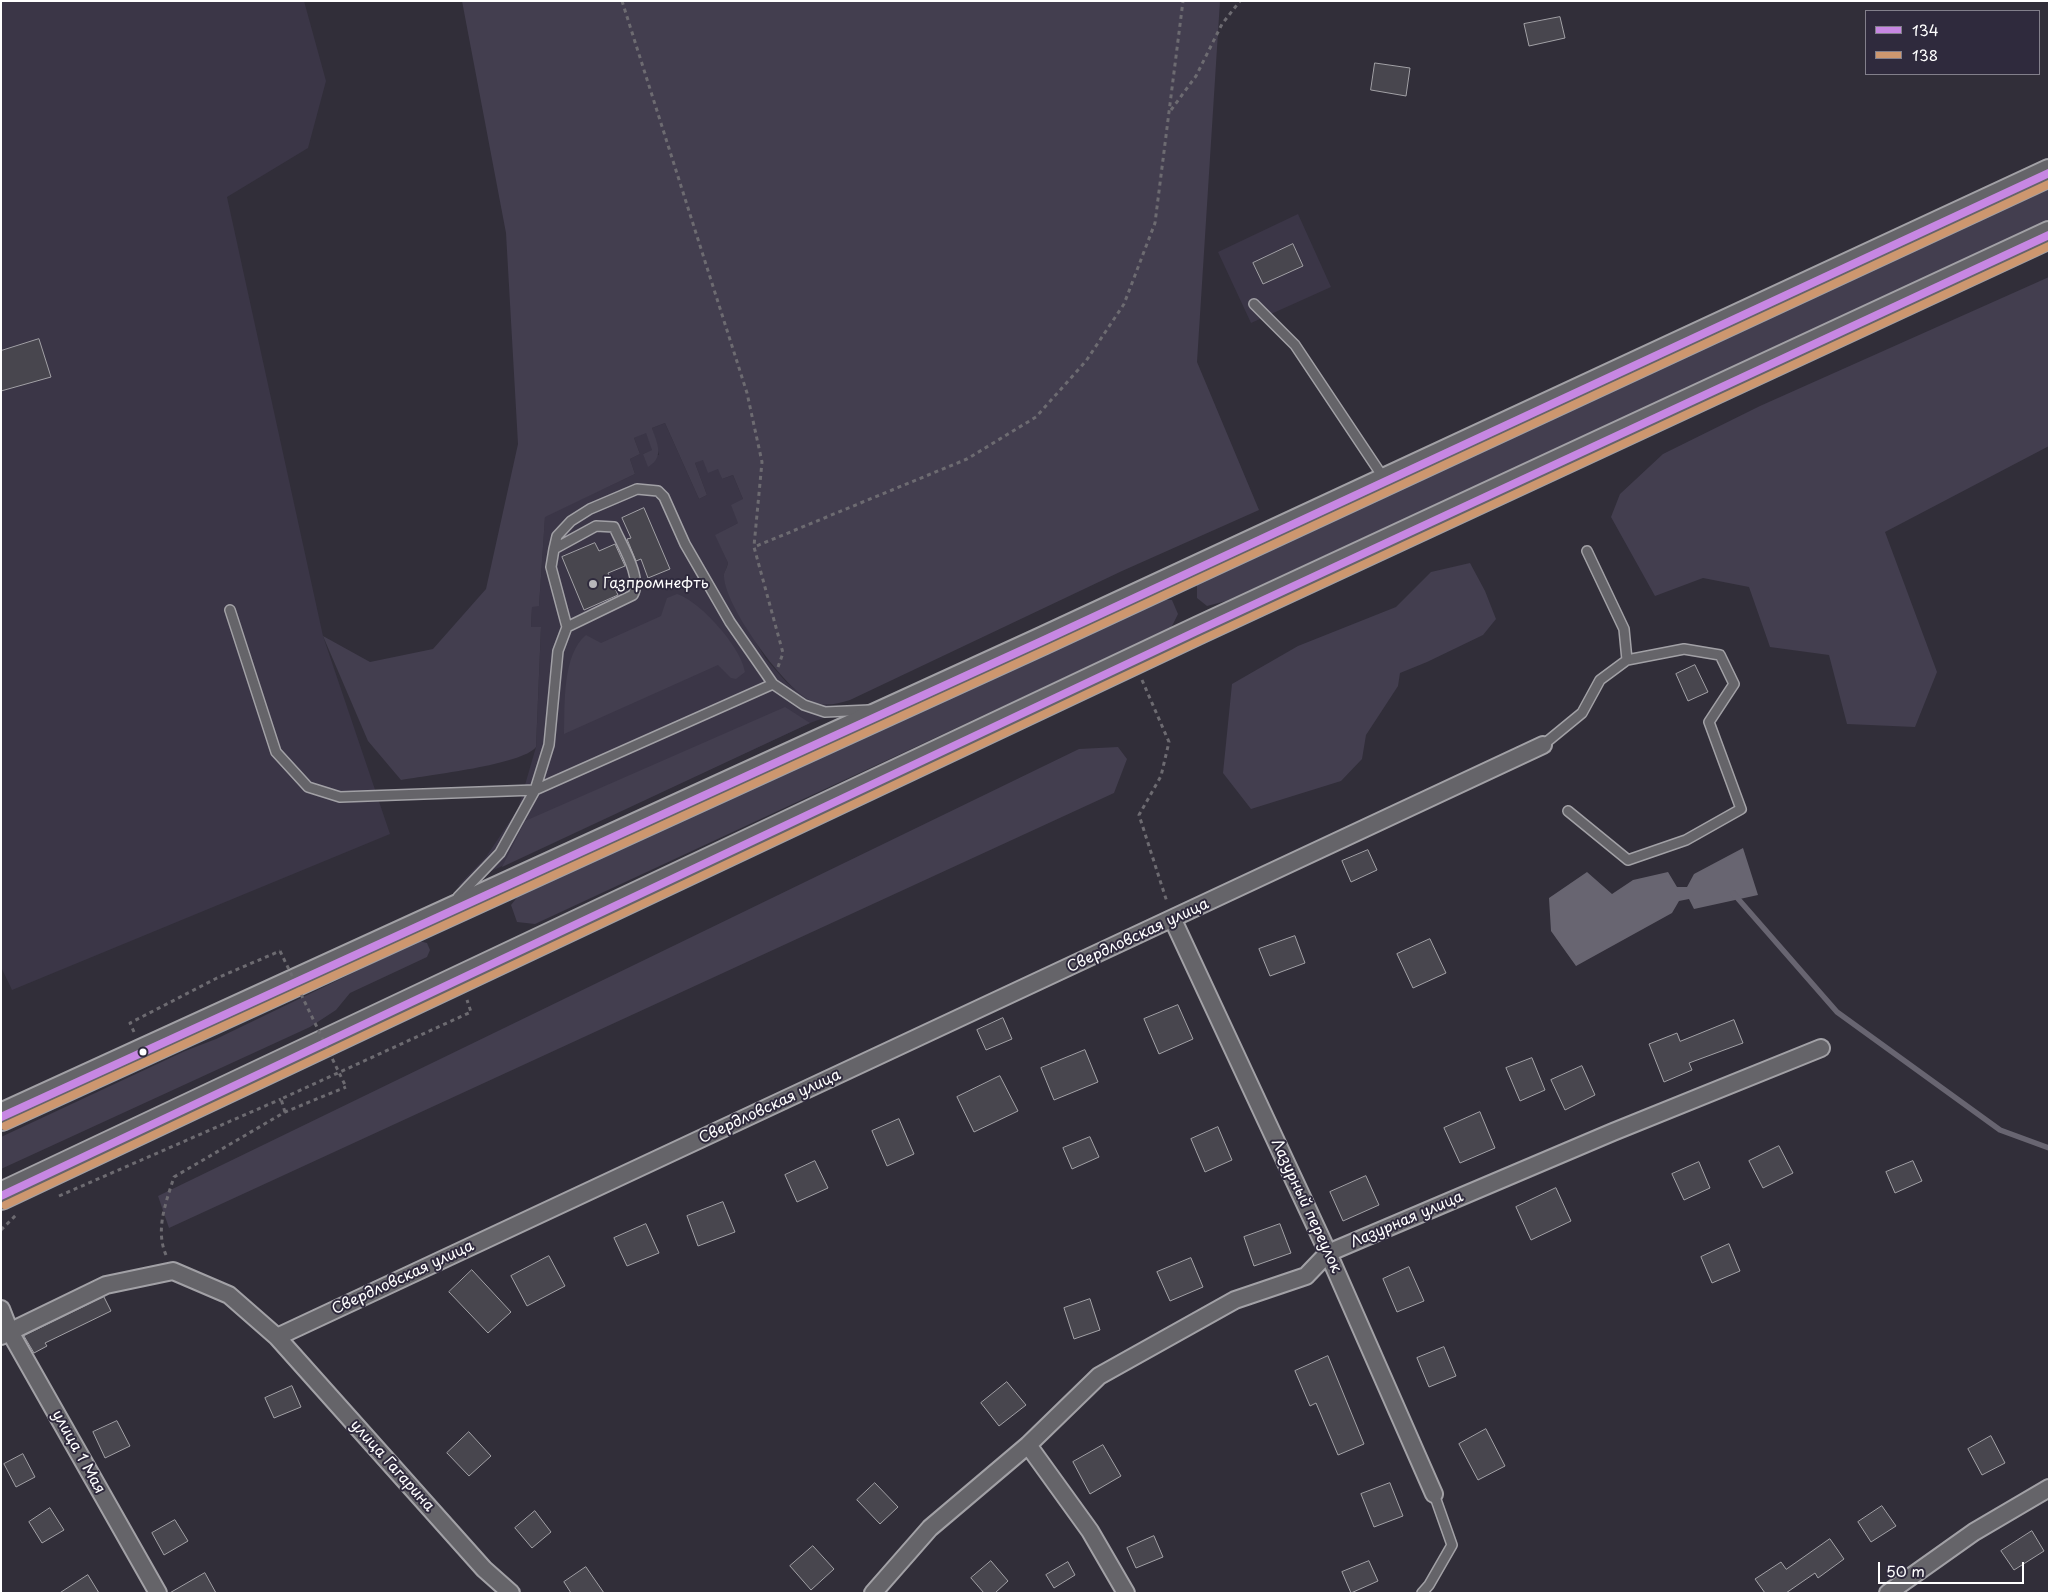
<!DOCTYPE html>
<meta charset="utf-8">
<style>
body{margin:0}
#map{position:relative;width:2050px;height:1594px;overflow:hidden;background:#312e39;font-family:"Playpen Sans",sans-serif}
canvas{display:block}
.frame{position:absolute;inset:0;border:2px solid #fff;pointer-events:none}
.legend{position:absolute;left:1865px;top:10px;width:175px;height:65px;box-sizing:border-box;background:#2f2a3d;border:1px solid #827f8b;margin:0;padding:6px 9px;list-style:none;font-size:15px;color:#fff}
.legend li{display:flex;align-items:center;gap:10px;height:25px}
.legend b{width:25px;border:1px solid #827f8b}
.scale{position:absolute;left:1878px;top:1562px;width:146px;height:22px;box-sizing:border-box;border:2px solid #fff;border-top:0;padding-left:6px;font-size:15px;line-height:18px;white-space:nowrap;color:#fff;-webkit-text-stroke:4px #2f2a3d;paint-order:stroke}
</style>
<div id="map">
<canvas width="2050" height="1594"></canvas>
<div class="frame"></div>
<ul class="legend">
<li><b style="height:6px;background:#c787e3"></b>134</li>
<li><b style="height:6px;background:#cd976f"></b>138</li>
</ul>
<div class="scale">50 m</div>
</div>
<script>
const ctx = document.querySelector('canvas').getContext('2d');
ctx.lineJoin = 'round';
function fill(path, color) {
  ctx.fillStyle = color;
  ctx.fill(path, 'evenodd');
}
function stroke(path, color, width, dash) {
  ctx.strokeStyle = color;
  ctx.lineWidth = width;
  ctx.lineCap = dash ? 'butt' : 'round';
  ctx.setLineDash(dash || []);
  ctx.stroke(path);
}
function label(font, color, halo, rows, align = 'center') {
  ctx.font = font + ' "Playpen Sans",sans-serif';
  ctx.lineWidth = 4;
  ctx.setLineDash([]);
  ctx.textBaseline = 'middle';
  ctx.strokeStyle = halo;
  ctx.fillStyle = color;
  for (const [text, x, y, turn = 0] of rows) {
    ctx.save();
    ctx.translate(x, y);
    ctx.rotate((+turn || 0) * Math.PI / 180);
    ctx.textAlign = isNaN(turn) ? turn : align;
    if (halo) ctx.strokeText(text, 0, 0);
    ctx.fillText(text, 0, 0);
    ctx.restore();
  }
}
fill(new Path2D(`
 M 1,1 L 304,1 L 326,81 L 308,148 L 227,197 L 323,636 L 390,834 L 12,990 L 1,967 Z
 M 1298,214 L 1331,287 L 1251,323 L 1218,252 Z
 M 665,423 L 699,499 L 707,495 L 695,463 L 703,459 L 719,469 L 722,479 L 733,475 L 743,499 L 738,523 L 716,535 L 728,563 L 724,575 L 747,628 L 766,659 L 787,683 L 810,701 L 831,706 L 856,706 L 810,723 L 457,887 L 486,857 L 518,809 L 536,747 L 541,627 L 531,627 L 532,606 L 539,606 L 545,516 L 635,474 L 630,459 L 640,454 L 634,438 L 646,432 L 653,450 L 643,454 L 659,455 L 652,428 Z`), '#3b3647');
fill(new Path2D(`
 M 462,1 L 1220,1 L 1197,362 L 1259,510 L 1122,571 L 850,700 C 836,704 823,708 809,700 C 783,686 722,603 724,574 C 725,571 727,567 728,563 L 715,535 L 738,523 L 731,505 L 743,499 L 733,475 L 722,479 L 718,469 L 708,473 L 703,460 L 695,463 L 707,495 L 699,499 L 665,423 L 652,428 C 657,443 665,457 648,467 L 643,454 L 652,450 L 646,433 L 634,438 L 640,454 L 630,459 L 635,474 L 545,517 L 539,606 L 532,607 L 531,627 L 541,627 L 536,747 C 522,765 428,775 401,780 L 368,741 L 323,636 L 370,662 L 433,649 L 486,589 L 518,444 L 506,233 Z
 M 2049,187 L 2049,222 L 1226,601 L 1207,606 L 1197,598 L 1197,583 Z
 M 2049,277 L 2049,446 L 1885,532 L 1937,672 L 1915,727 L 1847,724 L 1829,655 L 1770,647 L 1749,587 L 1703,578 L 1655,596 L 1611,517 L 1620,494 L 1663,454 L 1760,406 Z
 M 1470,563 L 1485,591 L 1496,619 L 1483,635 L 1427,662 L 1400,673 L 1398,686 L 1366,735 L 1362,759 L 1341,781 L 1251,809 L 1223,773 L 1232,684 L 1298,646 L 1396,607 L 1431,572 Z
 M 677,594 C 700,601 742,648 745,672 L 736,679 L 731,678 L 718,665 L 564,734 C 565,704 562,655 586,635 L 601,643 L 661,616 L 667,598 Z
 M 1157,599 L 1172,600 L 1178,614 L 1171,628 L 535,924 L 517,922 L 511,905 L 519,895 Z
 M 785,707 L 810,723 L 502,867 L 525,821 Z
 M 1118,747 L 1127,759 L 1114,793 L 169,1228 L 158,1196 L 1079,749 Z
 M 419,941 L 427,943 L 430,950 L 427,957 L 350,993 L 336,1010 L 310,1027 L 1,1169 L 1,1137 L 185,1051 L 216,1039 Z`), '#433e4f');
fill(new Path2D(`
 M 1743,848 L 1758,895 L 1694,909 L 1689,899 L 1679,901 L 1672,913 L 1576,966 L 1551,931 L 1549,898 L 1587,872 L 1612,894 L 1633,880 L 1668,872 L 1677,887 L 1687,887 L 1694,874 Z`), '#686571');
stroke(new Path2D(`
 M 1733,893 L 1837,1012 L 2000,1130 L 2049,1148`), '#686571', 5.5);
const building = new Path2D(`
 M 1560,17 L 1565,38 L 1529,46 L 1524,24 Z
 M 1375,63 L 1410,68 L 1406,96 L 1371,90 Z
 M 1293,244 L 1303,266 L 1263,284 L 1253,263 Z
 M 39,339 L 51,377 L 1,391 L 1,351 Z
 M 644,508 L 670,569 L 648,578 L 641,559 L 636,561 L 627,539 L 631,538 L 622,518 Z
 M 595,543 L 599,551 L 615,544 L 625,566 L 608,573 L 618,595 L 584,610 L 562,557 Z
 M 1695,665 L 1708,692 L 1688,701 L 1676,674 Z
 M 1368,850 L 1377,870 L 1351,882 L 1342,861 Z
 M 1295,936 L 1305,963 L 1270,976 L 1259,949 Z
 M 1430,939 L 1446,973 L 1413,988 L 1397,954 Z
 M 1178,1005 L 1193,1039 L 1159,1054 L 1144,1019 Z
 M 1003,1018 L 1012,1039 L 986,1050 L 977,1030 Z
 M 1734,1020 L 1743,1043 L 1689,1063 L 1692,1070 L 1664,1082 L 1649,1044 L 1677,1033 L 1680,1041 Z
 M 1085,1050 L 1098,1082 L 1054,1100 L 1041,1068 Z
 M 1532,1058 L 1545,1090 L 1520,1101 L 1506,1068 Z
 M 1582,1066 L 1595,1095 L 1565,1110 L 1551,1080 Z
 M 1000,1076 L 1018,1111 L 974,1132 L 957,1097 Z
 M 1480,1112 L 1495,1148 L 1460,1163 L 1444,1128 Z
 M 899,1119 L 914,1154 L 887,1166 L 872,1131 Z
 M 1218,1127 L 1232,1160 L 1205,1172 L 1191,1139 Z
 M 1090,1137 L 1099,1157 L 1072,1169 L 1063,1148 Z
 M 1779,1146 L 1793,1173 L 1763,1188 L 1749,1161 Z
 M 815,1161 L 828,1188 L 797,1202 L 785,1175 Z
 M 1913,1161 L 1922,1181 L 1895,1193 L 1886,1172 Z
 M 1699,1162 L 1710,1188 L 1684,1200 L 1672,1174 Z
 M 1366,1176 L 1379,1205 L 1343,1221 L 1330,1192 Z
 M 1556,1188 L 1571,1221 L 1531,1240 L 1516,1207 Z
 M 723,1202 L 735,1232 L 698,1246 L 687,1216 Z
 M 646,1224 L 659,1253 L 627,1266 L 614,1238 Z
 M 1280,1224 L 1291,1253 L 1254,1266 L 1244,1237 Z
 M 1729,1244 L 1740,1271 L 1712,1283 L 1701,1257 Z
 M 549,1256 L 565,1286 L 527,1306 L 511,1276 Z
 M 1191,1258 L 1203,1287 L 1170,1301 L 1157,1272 Z
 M 1409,1267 L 1424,1301 L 1397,1312 L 1383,1279 Z
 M 472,1270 L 511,1312 L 488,1333 L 449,1292 Z
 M 104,1297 L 111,1311 L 45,1343 L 47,1346 L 34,1353 L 24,1336 Z
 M 1090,1299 L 1100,1330 L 1074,1339 L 1064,1308 Z
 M 1444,1347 L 1456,1376 L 1429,1387 L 1417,1358 Z
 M 1328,1356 L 1364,1444 L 1338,1455 L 1316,1403 L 1310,1406 L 1295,1371 Z
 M 1007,1382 L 1026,1405 L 999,1426 L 981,1403 Z
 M 292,1386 L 301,1407 L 274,1418 L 265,1398 Z
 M 117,1421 L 130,1446 L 105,1458 L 93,1432 Z
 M 1486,1429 L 1505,1466 L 1478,1480 L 1459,1444 Z
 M 469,1432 L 491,1456 L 469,1476 L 447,1453 Z
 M 1991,1436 L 2005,1463 L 1982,1475 L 1968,1449 Z
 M 1103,1445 L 1121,1476 L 1090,1494 L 1073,1462 Z
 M 23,1454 L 35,1477 L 16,1487 L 4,1464 Z
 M 875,1483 L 898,1507 L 880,1524 L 857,1500 Z
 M 1390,1483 L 1403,1516 L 1374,1527 L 1361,1494 Z
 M 1882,1506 L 1896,1526 L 1871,1542 L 1858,1522 Z
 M 50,1508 L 64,1530 L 42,1543 L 29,1522 Z
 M 535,1511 L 551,1532 L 532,1548 L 515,1528 Z
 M 175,1520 L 188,1541 L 164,1555 L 152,1533 Z
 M 2032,1531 L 2044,1551 L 2014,1570 L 2001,1551 Z
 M 1154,1536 L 1163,1557 L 1136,1568 L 1127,1548 Z
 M 1830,1539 L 1844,1559 L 1818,1578 L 1815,1573 L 1786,1593 L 1765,1593 L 1755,1579 L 1781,1562 L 1786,1569 Z
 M 813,1546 L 834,1569 L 811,1590 L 790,1566 Z
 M 991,1561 L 1008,1581 L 995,1593 L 984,1593 L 971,1578 Z
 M 1369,1561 L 1378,1581 L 1351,1593 L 1342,1572 Z
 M 1068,1562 L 1075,1575 L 1054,1588 L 1046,1575 Z
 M 586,1567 L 604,1593 L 571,1593 L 564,1582 Z
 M 205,1573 L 216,1593 L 170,1593 Z
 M 88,1575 L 99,1593 L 60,1593 Z`);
fill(building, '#48464e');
stroke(building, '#a2a1a6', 1);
const lane = new Path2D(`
 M 1254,304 L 1295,345 L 1385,480
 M 554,549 L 596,526 L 614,527 C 621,544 643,578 633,595 L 567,627
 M 230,610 L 276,752 L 308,787 L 340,797 L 535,790 L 773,684
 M 1543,745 L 1582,713 L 1600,680 L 1627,660 L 1624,629 L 1587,551
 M 1568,811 L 1628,860 L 1686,840 L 1741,809 L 1709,722 L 1734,684 L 1720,655 L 1684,649 L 1627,660
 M 458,897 L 500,853 L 535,790 L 549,745 L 558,651 L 567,627 L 551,567 L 554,549 L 557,536 L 571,521 L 590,509 L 637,489 L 658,491 L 664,497 L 685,544 L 730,622 L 773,684 L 804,705 L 825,712 L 870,710
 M 1422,1593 L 1429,1585 L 1452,1545 L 1434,1494`);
const street = new Path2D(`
 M 1173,920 L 1328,1253 L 1434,1494
 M 1,1309 L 10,1332 L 158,1593
 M 1,1336 L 106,1285 L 173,1271 L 229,1295 L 277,1337 L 484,1569 L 511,1593
 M 277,1337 L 1543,745
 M 1028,1445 L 1090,1531 L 1126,1593
 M 873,1593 L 930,1528 L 1028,1445 L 1099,1376 L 1235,1300 L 1306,1276 L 1328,1253 L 1613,1132 L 1821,1048
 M 1888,1593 L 1974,1532 L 2049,1488`);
const primary = new Path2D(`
 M 1,1117 L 1042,641 L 2049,173
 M 1,1196 L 1199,630 L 2049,235`);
stroke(lane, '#a2a1a6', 12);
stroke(street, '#a2a1a6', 20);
stroke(primary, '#a2a1a6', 30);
stroke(new Path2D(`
 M 622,1 L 747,393 L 762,462 L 754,546
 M 1171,110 L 1196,76 L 1222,24 L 1240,1
 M 778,667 L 783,653 L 754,547 L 967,459 L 1036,417 L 1086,361 L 1124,304 L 1155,223 L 1183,1
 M 1142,680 L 1169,742 L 1161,776 L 1139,815 L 1167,902
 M 134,1032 L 130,1023 L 217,978 L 280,951
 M 285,1112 L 281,1099 L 471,1012 L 467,1000
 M 59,1196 L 281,1099
 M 1,1230 L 17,1214
 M 166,1255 C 155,1230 166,1202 174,1177 L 285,1112 L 346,1087`), '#6d6b71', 3, [4, 4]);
stroke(lane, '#656469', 9);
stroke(street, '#656469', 16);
stroke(primary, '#656469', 26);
stroke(new Path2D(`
 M 280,951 L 346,1087`), '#6d6b71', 3, [4, 4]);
stroke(new Path2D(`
 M 1,1117 L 1042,641 L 2049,173
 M 1,1196 L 1199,630 L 2049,235`), '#c787e3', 8);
stroke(new Path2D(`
 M 5,1126 L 1046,650 L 2049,184
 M 5,1205 L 1203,639 L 2049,246`), '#cd976f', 8);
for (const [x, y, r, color] of [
 [593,584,5,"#b7b6ba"],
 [143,1052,4.5,"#fff"]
]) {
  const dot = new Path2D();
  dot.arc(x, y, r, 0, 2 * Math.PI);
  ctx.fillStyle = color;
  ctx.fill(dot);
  stroke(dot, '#2f2a3d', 2);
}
label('15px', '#fff', '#2f2a3d', [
 ["Газпромнефть",603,584]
], 'left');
label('15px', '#fff', '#2f2a3d', [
 ["Свердловская улица",1138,936,-25],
 ["Свердловская улица",770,1107,-25],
 ["Лазурный переулок",1306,1206,65],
 ["Лазурная улица",1407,1220,-23],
 ["Свердловская улица",403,1278,-25],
 ["улица 1 Мая",78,1452,61],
 ["улица Гагарина",392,1466,48]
]);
</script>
